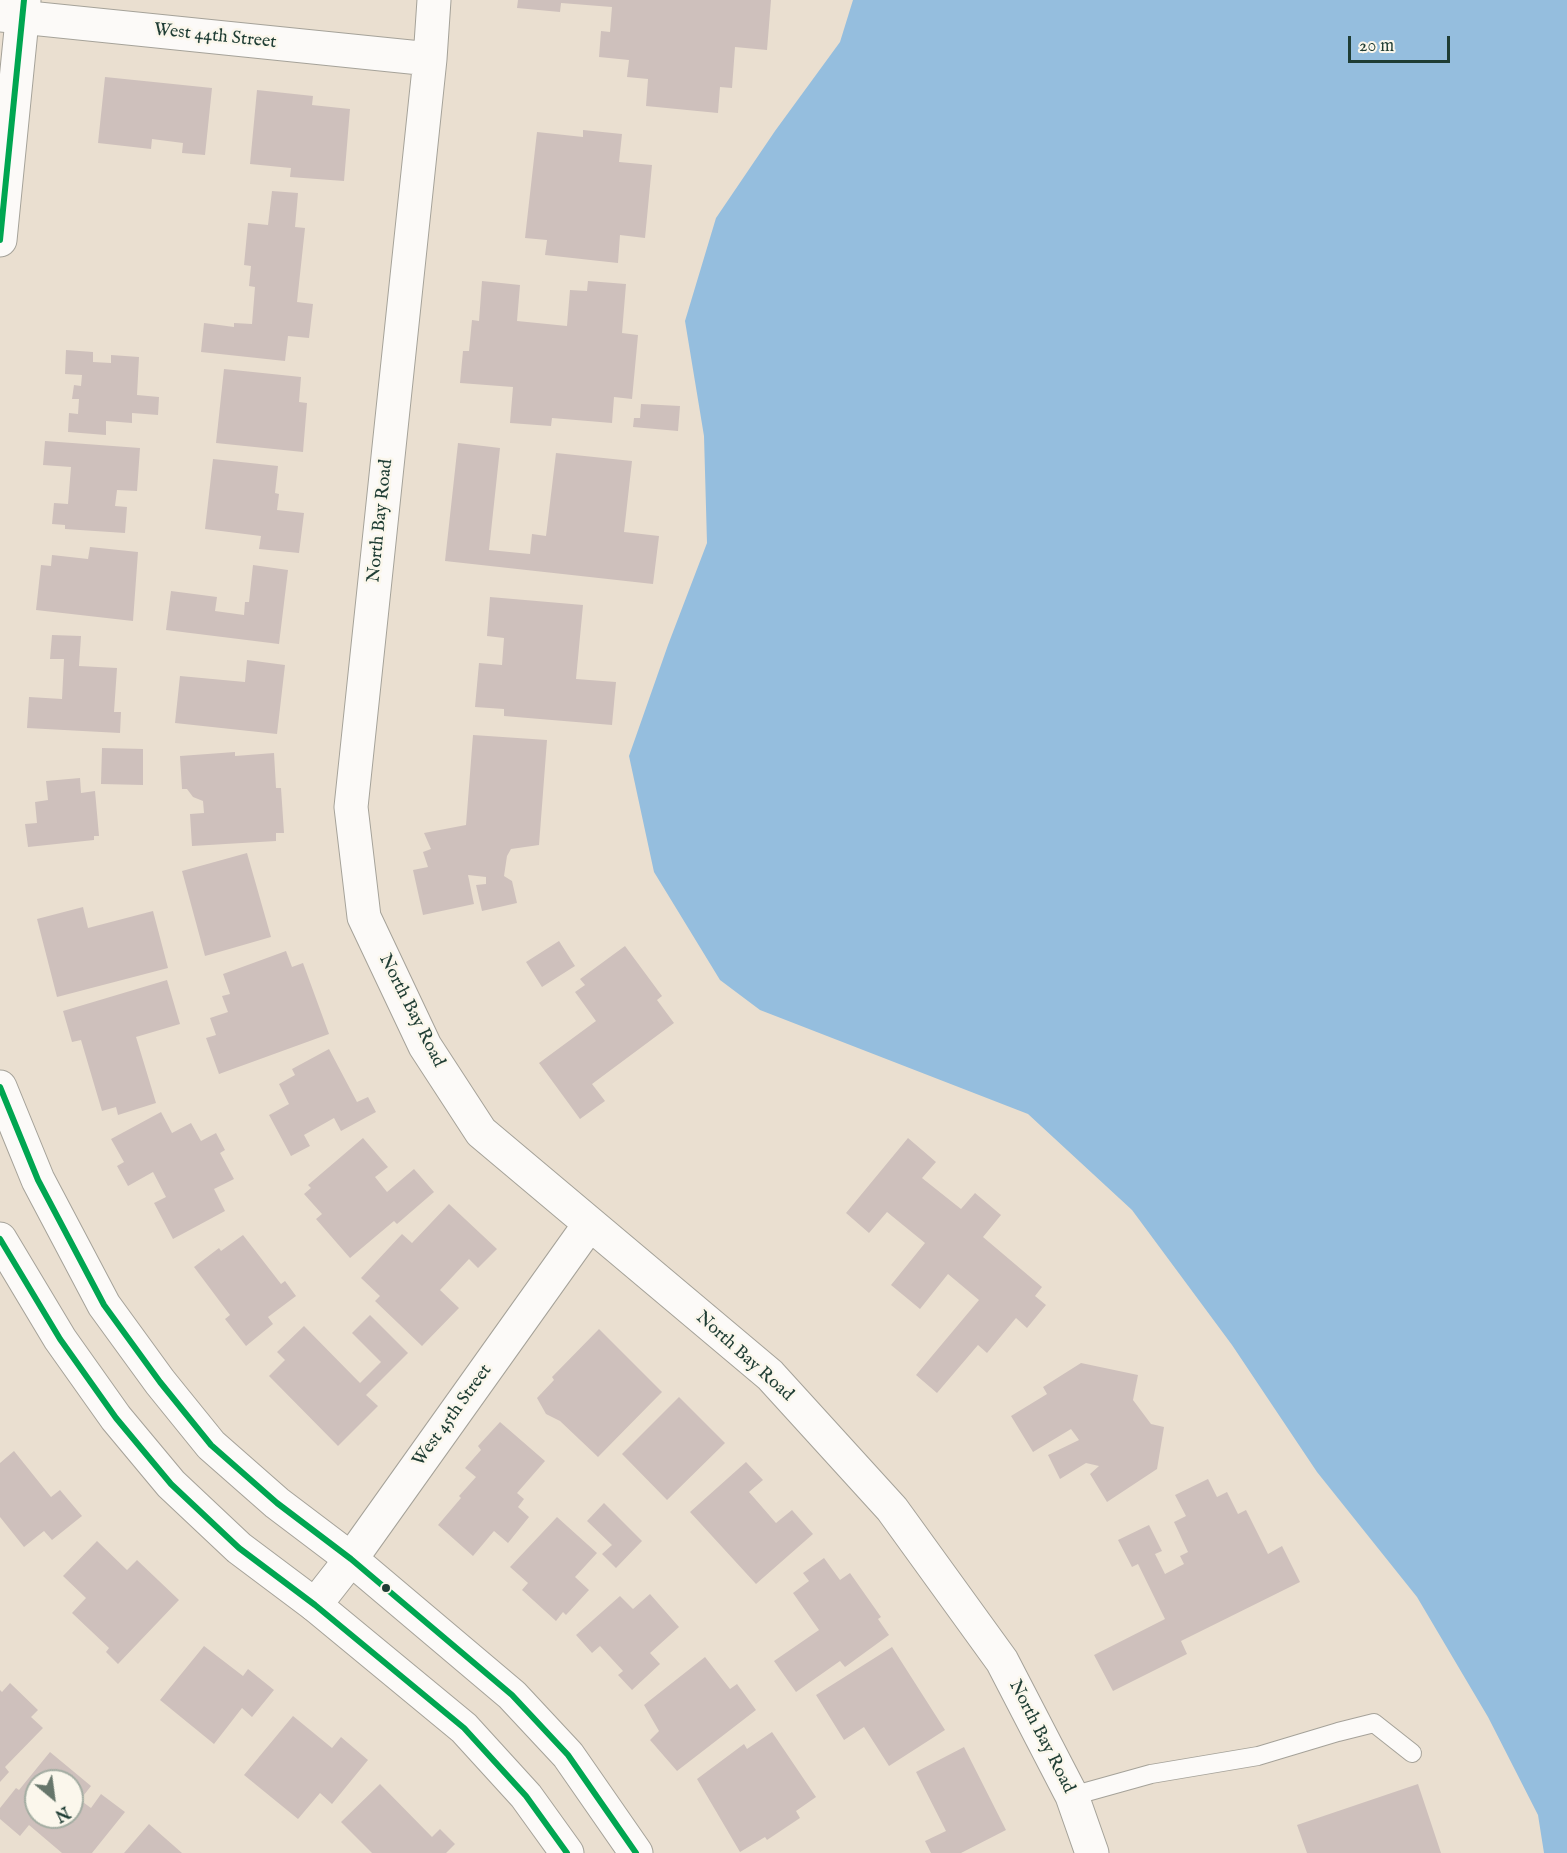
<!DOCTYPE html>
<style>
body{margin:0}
#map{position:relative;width:1567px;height:1853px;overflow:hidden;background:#eadfd0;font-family:"IM FELL English",serif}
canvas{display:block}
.north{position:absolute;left:24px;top:1769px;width:60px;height:60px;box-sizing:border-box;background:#fbf7ec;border:2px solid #a3ada2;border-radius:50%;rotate:151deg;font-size:16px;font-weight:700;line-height:24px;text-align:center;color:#1f3d34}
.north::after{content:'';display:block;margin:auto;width:21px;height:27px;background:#66766b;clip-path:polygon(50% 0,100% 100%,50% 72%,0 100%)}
.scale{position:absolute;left:1348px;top:36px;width:102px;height:27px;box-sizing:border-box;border:3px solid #1f3d34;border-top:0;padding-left:8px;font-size:18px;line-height:21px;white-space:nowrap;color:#1f3d34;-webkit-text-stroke:4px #fbf7ec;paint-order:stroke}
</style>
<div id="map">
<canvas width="1567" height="1853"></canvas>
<div class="north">N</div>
<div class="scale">20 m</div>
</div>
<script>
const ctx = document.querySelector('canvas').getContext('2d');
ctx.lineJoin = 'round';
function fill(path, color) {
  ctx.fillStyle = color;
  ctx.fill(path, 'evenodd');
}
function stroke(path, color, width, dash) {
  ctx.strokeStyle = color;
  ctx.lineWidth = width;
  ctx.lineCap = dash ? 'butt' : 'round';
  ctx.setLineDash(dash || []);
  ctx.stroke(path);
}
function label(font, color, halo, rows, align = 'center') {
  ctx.font = font + ' "IM FELL English",serif';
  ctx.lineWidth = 5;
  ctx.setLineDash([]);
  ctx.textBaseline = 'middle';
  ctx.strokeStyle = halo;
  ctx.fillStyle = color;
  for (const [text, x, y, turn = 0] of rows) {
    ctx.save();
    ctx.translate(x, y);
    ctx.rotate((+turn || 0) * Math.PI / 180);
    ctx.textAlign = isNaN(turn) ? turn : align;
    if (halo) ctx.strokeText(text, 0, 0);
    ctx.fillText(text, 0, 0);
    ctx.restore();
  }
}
fill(new Path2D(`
 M 853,0 L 1567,0 L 1567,1853 L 1544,1853 L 1538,1815 L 1488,1717 L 1417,1597 L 1317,1472 L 1232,1345 L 1132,1210 L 1028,1114 L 760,1010 L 720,980 L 654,872 L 629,756 L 668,645 L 707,543 L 704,436 L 685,321 L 716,218 L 775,131 L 840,42 Z`), '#95bede');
fill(new Path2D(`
 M 518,0 L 771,0 L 767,50 L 735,47 L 732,88 L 720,87 L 718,113 L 646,106 L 648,79 L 627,77 L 629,60 L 599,57 L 601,31 L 610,32 L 612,7 L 561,3 L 560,12 L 517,8 Z
 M 105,77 L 212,88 L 205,155 L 182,153 L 183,143 L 152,139 L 151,149 L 98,143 Z
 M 257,90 L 313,96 L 312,105 L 350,109 L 344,181 L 290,177 L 291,168 L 250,164 Z
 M 583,130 L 622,134 L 619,162 L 652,165 L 645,238 L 620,235 L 618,263 L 545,255 L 547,240 L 525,238 L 537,132 L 583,137 Z
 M 272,191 L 298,193 L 295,227 L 305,228 L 297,302 L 313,304 L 309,338 L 288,336 L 285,361 L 201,352 L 204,323 L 234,327 L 234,323 L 252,324 L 255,287 L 249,286 L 251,266 L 244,265 L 248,223 L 268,225 Z
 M 482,281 L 520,285 L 517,321 L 567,326 L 570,290 L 587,291 L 588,281 L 626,284 L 622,333 L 638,335 L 632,399 L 614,397 L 612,423 L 552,418 L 551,426 L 510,423 L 513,387 L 460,383 L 463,351 L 469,351 L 472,320 L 479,321 Z
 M 66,350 L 93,352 L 93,362 L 111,363 L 111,355 L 139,357 L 137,395 L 159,397 L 158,415 L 132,413 L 132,423 L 106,421 L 106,435 L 68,432 L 69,413 L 78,414 L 79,399 L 72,399 L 74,385 L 81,386 L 82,375 L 65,374 Z
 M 224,369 L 301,377 L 299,402 L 307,403 L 303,452 L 216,443 Z
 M 641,404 L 680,406 L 678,431 L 633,427 L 634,418 L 640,418 Z
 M 45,441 L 140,448 L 137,491 L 117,490 L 115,506 L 127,507 L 125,533 L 65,529 L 65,525 L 52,524 L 54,503 L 68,504 L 71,467 L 43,465 Z
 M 458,443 L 500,448 L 489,550 L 530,554 L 532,534 L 546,536 L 556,453 L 632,461 L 624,532 L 659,536 L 653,584 L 445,561 Z
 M 213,459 L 278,466 L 275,493 L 279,494 L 277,510 L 304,513 L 299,553 L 259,549 L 261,536 L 205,529 Z
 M 90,547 L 138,552 L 133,621 L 36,610 L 41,565 L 51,566 L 52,555 L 88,559 Z
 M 253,565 L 288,570 L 279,644 L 166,630 L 171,591 L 217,597 L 215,611 L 244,615 L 245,602 L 249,602 Z
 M 490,597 L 583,605 L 576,679 L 616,682 L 612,725 L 504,716 L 504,709 L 475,707 L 479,663 L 502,665 L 504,638 L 487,636 Z
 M 52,635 L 81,636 L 79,666 L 117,668 L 114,712 L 121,712 L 120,733 L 27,728 L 29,697 L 62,699 L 64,659 L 50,659 Z
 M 247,660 L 285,665 L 277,734 L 175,723 L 180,676 L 245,682 Z
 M 473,735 L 547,740 L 539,845 L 511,849 L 507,856 L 504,876 L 512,881 L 517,903 L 482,911 L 476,885 L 486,884 L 486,877 L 468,875 L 474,904 L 423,915 L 413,870 L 428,867 L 423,852 L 431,849 L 424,833 L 466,825 Z
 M 102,748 L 143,749 L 143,785 L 101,784 Z
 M 235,752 L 235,756 L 274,753 L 276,788 L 281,788 L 284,833 L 276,833 L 276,841 L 192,846 L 190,814 L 204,813 L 203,801 L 193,797 L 187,789 L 182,789 L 180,756 Z
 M 80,778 L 81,793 L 95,791 L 99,836 L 94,836 L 94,840 L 28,847 L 25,824 L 37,823 L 35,802 L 48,800 L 46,781 Z
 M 247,853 L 271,937 L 205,956 L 182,871 Z
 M 83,907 L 88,928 L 153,911 L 168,968 L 57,997 L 37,919 Z
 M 559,941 L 575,966 L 542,987 L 526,962 Z
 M 625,946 L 662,996 L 657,1000 L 674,1023 L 592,1084 L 605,1101 L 580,1119 L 539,1063 L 596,1021 L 575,992 L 585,985 L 580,979 Z
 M 286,951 L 292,967 L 303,963 L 329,1034 L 219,1074 L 206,1038 L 216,1035 L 210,1018 L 228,1012 L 222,996 L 230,994 L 223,974 Z
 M 167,980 L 180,1024 L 136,1037 L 156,1103 L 118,1115 L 116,1107 L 102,1111 L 81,1040 L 72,1042 L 63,1011 Z
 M 329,1049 L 357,1102 L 368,1097 L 376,1112 L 341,1131 L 334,1118 L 304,1135 L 310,1146 L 291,1156 L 269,1115 L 289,1104 L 279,1084 L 295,1075 L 292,1069 Z
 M 161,1112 L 172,1133 L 191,1123 L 201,1141 L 216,1133 L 225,1150 L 220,1153 L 234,1179 L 214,1189 L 225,1211 L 173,1239 L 154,1203 L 166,1197 L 153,1172 L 128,1186 L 117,1166 L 124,1162 L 111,1139 Z
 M 363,1138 L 388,1167 L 375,1177 L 387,1192 L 414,1169 L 434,1192 L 397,1224 L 394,1221 L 350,1258 L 316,1219 L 322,1214 L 304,1194 L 311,1188 L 308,1185 Z
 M 908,1138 L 936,1162 L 922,1178 L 961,1209 L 975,1193 L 1001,1215 L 983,1237 L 1042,1287 L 1035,1296 L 1046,1305 L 1027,1328 L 1016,1318 L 987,1353 L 978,1345 L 937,1393 L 916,1375 L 979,1300 L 948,1274 L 920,1309 L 891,1285 L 925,1243 L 887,1212 L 869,1233 L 846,1213 Z
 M 449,1204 L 497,1249 L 478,1268 L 469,1259 L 440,1290 L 459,1308 L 422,1346 L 375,1301 L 380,1296 L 361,1278 L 402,1234 L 412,1243 Z
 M 243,1235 L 281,1284 L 285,1281 L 296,1296 L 268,1317 L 273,1324 L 246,1346 L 225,1319 L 230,1315 L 194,1267 L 219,1248 L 221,1251 Z
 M 370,1315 L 408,1353 L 366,1395 L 378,1406 L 338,1446 L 269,1376 L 285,1360 L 277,1352 L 304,1326 L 360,1383 L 381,1362 L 352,1333 Z
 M 599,1329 L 662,1392 L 598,1457 L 560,1421 L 546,1414 L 537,1398 L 554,1380 L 552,1377 Z
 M 1081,1363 L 1138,1375 L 1133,1400 L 1151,1424 L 1164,1427 L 1157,1469 L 1107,1502 L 1090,1474 L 1099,1466 L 1086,1463 L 1060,1479 L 1048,1455 L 1079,1440 L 1071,1429 L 1033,1452 L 1011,1416 L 1047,1394 L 1043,1387 Z
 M 679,1397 L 725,1443 L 667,1500 L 622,1454 Z
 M 500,1422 L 545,1461 L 517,1493 L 524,1499 L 518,1507 L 529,1517 L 508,1543 L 494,1531 L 473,1556 L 438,1525 L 461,1498 L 459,1496 L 476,1477 L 465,1468 L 481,1450 L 478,1446 Z
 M 14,1451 L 51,1497 L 60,1490 L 82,1516 L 52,1540 L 44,1531 L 24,1547 L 0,1517 L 0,1463 Z
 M 746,1462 L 763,1480 L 749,1492 L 776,1523 L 792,1510 L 813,1534 L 756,1584 L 690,1512 Z
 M 1208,1479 L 1217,1497 L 1227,1492 L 1238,1514 L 1246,1510 L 1268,1554 L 1282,1546 L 1300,1582 L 1181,1641 L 1187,1654 L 1113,1691 L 1094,1655 L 1165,1619 L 1138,1564 L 1132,1567 L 1118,1540 L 1149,1525 L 1162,1551 L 1155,1554 L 1165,1574 L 1184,1564 L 1180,1556 L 1188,1552 L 1174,1522 L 1186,1516 L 1175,1495 Z
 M 604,1503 L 642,1541 L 616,1568 L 602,1554 L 612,1545 L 587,1521 Z
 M 557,1517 L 597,1553 L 575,1577 L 589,1590 L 566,1615 L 563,1612 L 556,1621 L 522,1590 L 528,1583 L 510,1567 Z
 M 97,1541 L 127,1570 L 137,1560 L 179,1600 L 118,1664 L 106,1652 L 109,1648 L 72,1613 L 86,1598 L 63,1576 Z
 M 824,1558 L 840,1580 L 850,1573 L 881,1617 L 878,1619 L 889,1635 L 845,1667 L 840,1661 L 796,1692 L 774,1661 L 819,1630 L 793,1593 L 809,1581 L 803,1573 Z
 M 650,1594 L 679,1627 L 650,1653 L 660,1664 L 632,1690 L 618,1675 L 623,1671 L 600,1646 L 592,1653 L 576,1635 L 620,1596 L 633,1609 Z
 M 204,1646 L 243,1676 L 248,1669 L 274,1690 L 252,1717 L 242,1708 L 214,1744 L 160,1700 Z
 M 892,1647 L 945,1730 L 889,1766 L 864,1727 L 844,1740 L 816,1695 Z
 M 705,1657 L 730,1689 L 737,1684 L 756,1710 L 677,1771 L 650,1740 L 659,1731 L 644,1705 Z
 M 10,1683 L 38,1710 L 31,1717 L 43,1728 L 5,1767 L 9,1772 L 0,1782 L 0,1690 L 2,1692 Z
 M 293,1716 L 332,1748 L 341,1737 L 368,1760 L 332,1804 L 320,1793 L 298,1819 L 244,1775 Z
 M 772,1732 L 816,1797 L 796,1811 L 800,1818 L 767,1840 L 765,1837 L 740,1852 L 697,1779 L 744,1744 L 747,1749 Z
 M 964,1747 L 1006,1830 L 961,1853 L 931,1853 L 925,1841 L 946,1831 L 916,1772 Z
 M 50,1752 L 91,1786 L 80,1800 L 91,1808 L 101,1794 L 125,1812 L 92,1853 L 62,1853 L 29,1825 L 20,1836 L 0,1819 L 0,1808 L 16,1788 L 19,1790 ZM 36,1781 L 72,1781 L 72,1817 L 36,1817 Z
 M 380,1784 L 432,1837 L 440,1829 L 455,1844 L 446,1853 L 372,1853 L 341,1822 Z
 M 1418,1784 L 1441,1853 L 1307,1853 L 1297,1825 Z
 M 149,1824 L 182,1853 L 124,1853 Z`), '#cec0bc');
const service = new Path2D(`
 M 1072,1796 L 1151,1774 L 1258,1756 L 1338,1732 L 1374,1723 L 1412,1753`);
const minor = new Path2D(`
 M 434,0 L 430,59 L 351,807 L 364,917 L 425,1046 L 481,1132 L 770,1375 L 892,1509 L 1002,1661 L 1072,1796 L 1092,1853
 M 0,15 L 430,59
 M 315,1605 L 351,1559 L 589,1225`);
const primary = new Path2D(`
 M 0,240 L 24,0
 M 0,1087 L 38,1180 L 104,1305 L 160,1382 L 211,1445 L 277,1503 L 351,1559 L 512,1695 L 568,1755 L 636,1853
 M 0,1239 L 60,1339 L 116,1418 L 171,1484 L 239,1548 L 315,1605 L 464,1728 L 526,1796 L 567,1853`);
stroke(service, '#a5a299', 20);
stroke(minor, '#a5a299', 35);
stroke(primary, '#a5a299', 35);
stroke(service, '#fcfaf8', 18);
stroke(minor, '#fcfaf8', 33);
stroke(primary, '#fcfaf8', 33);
stroke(new Path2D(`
 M 0,240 L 24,0
 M 0,1087 L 38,1180 L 104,1305 L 160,1382 L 211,1445 L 277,1503 L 351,1559 L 512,1695 L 568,1755 L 636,1853
 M 0,1239 L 60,1339 L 116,1418 L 171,1484 L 239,1548 L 315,1605 L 464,1728 L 526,1796 L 567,1853`), '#00a651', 6);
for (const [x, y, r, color] of [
 [386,1588,5,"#1f3d34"]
]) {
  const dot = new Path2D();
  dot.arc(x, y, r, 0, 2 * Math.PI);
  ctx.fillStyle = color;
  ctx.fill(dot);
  stroke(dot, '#fbf7ec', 2);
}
label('18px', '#1f3d34', '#fbf7ec', [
 ["West 44th Street",215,37,6],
 ["North Bay Road",381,521,-84],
 ["North Bay Road",411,1011,63],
 ["North Bay Road",744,1357,42],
 ["West 45th Street",453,1416,-54],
 ["North Bay Road",1041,1737,63]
]);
</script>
